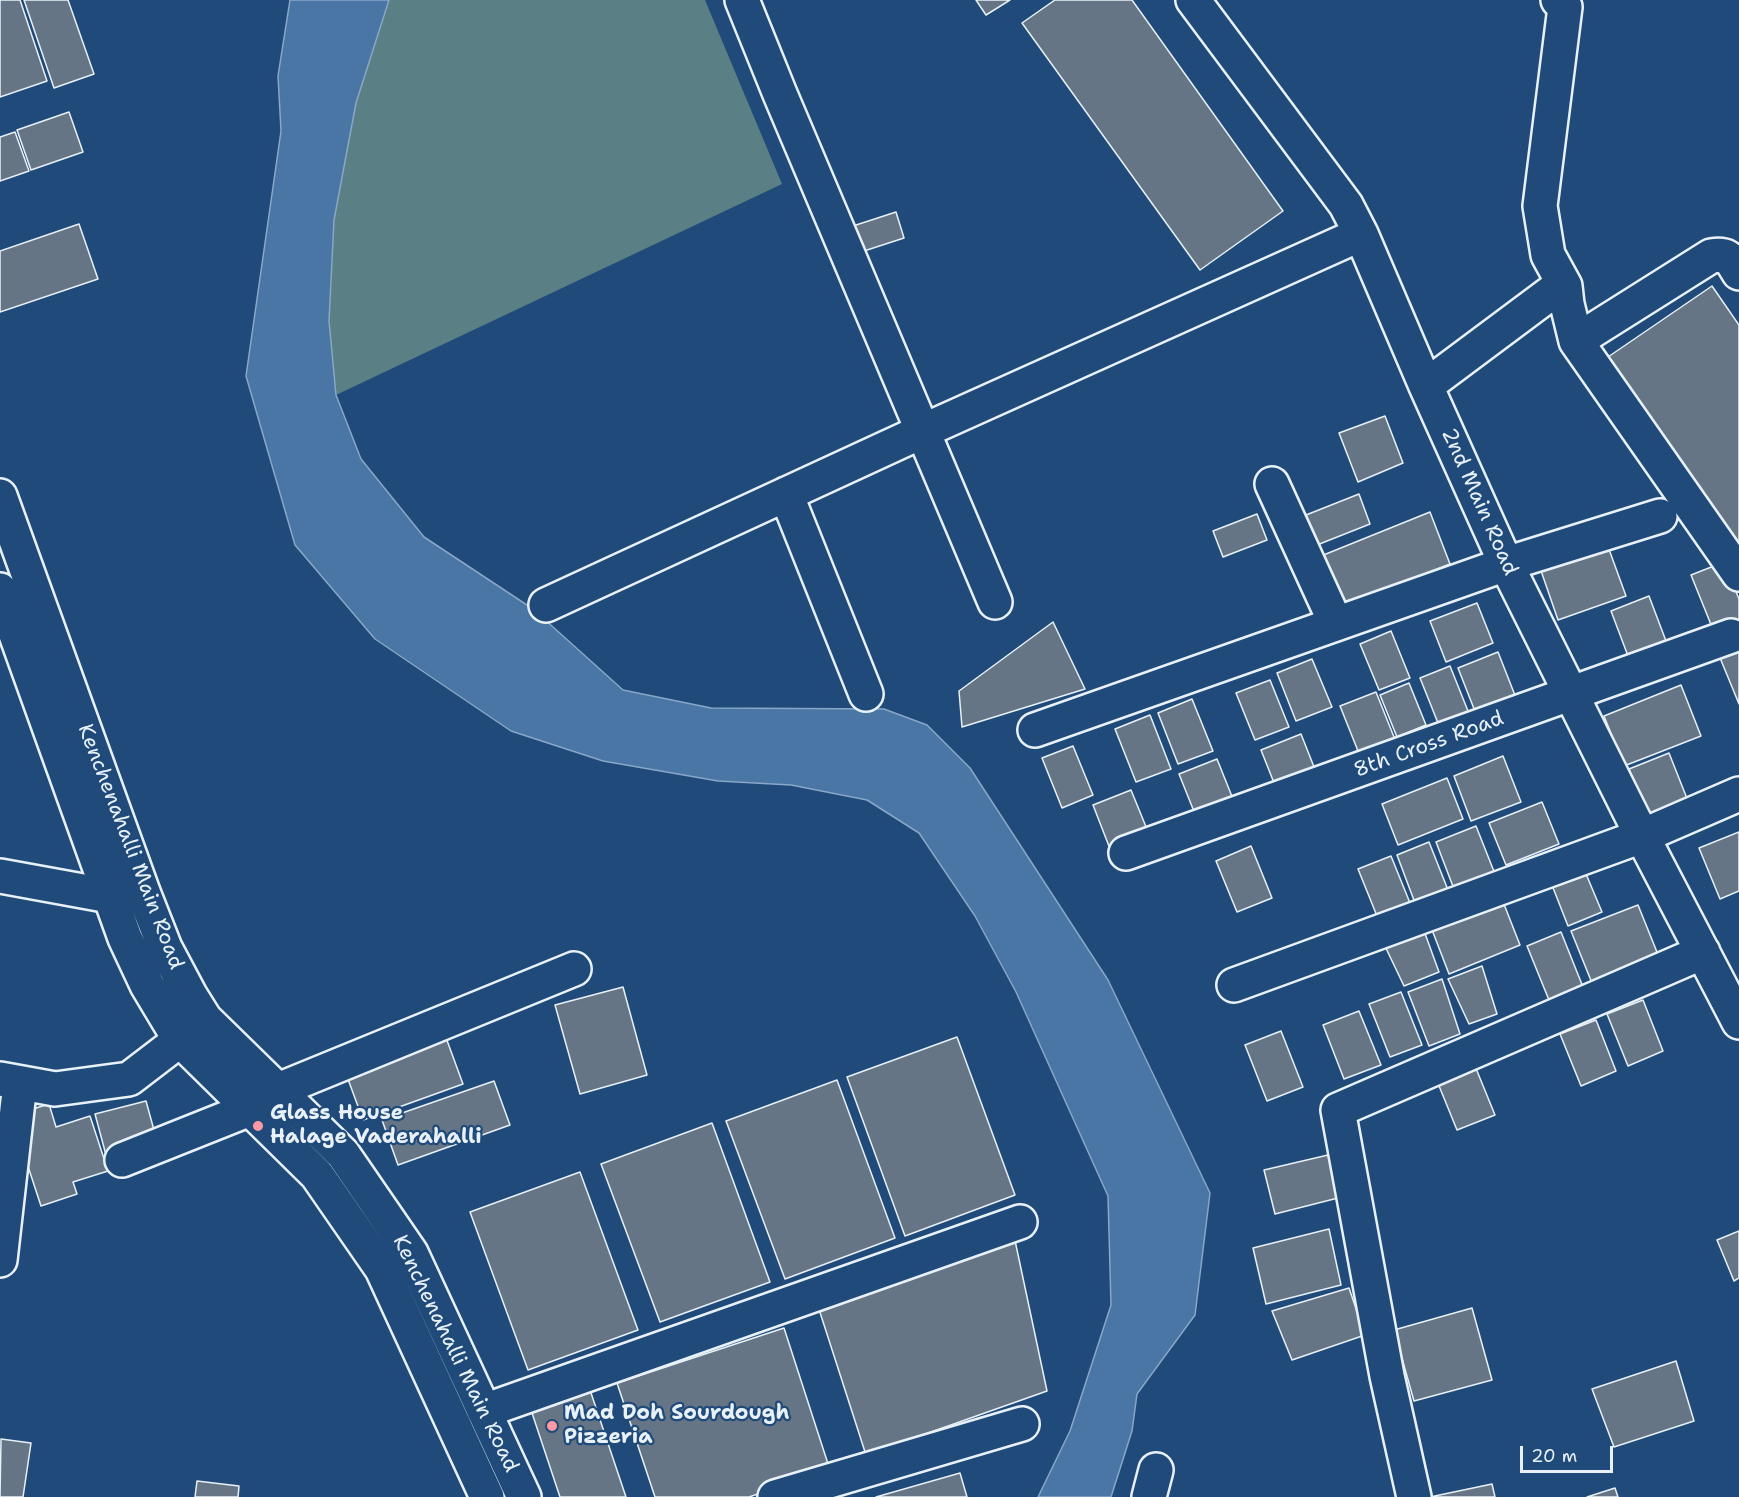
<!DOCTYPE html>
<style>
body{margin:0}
#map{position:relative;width:1739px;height:1497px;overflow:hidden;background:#1f4a7a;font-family:"Shantell Sans",sans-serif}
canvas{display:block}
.scale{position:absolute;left:1520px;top:1446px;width:93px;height:27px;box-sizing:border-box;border:3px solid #e8f1f8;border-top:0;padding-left:8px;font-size:18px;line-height:21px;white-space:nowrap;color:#e8f1f8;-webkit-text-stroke:4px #1f4a7a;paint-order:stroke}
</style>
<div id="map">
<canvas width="1739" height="1497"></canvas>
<div class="scale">20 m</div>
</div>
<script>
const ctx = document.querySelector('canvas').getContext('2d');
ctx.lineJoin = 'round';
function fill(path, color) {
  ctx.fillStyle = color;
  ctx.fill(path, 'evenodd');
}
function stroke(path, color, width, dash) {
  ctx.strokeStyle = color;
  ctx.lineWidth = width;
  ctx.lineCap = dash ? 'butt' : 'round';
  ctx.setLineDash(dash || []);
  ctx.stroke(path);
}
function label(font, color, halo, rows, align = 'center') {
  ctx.font = font + ' "Shantell Sans",sans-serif';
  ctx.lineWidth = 4.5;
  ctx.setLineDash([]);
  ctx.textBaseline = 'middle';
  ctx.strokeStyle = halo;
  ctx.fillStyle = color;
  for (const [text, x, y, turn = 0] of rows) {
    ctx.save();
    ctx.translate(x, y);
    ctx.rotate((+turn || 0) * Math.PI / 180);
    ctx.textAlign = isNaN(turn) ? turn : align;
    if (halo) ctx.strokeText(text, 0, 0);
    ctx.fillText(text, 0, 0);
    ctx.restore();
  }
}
fill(new Path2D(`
 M 389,0 L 705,0 L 782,184 L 336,395 L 329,321 L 334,220 L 356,103 Z`), '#5a7f84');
const water = new Path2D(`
 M 290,0 L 389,0 L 356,103 L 334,220 L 329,321 L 336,395 L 361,459 L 424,537 L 533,609 L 623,690 L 711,708 L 884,709 L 927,725 L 970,768 L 1108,980 L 1210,1193 L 1195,1315 L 1137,1394 L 1132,1431 L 1111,1497 L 1038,1497 L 1070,1431 L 1111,1305 L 1108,1196 L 1016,992 L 975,916 L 919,833 L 867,800 L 791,785 L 718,781 L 603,761 L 511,731 L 375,639 L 295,545 L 246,376 L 281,131 L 278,76 Z`);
fill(water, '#4976a4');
stroke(water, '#89a7c6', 1.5);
const building = new Path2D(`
 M 0,0 L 20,0 L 47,81 L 0,97 Z
 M 24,0 L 68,0 L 94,74 L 54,88 Z
 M 976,0 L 1010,0 L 986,15 Z
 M 1055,0 L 1132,0 L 1283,211 L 1200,270 L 1022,23 Z
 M 69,112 L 83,152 L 31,170 L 17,130 Z
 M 15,132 L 29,171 L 0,181 L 0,137 Z
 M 896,212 L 904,238 L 861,252 L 853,226 Z
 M 79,224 L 98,279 L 0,312 L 0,251 Z
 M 1712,286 L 1739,325 L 1739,553 L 1605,359 Z
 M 1385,416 L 1403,463 L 1358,482 L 1339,433 Z
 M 1359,494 L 1370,524 L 1317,545 L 1306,515 Z
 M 1430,512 L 1450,564 L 1341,608 L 1321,556 Z
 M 1257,514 L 1267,540 L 1223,557 L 1213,531 Z
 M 1606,541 L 1626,596 L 1558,620 L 1539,565 Z
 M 1724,562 L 1739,599 L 1739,623 L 1714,632 L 1691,575 Z
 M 1649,596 L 1666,641 L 1628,656 L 1611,611 Z
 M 1477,603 L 1493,643 L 1446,662 L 1430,621 Z
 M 1053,622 L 1085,689 L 962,727 L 959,691 Z
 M 1391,631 L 1410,678 L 1379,690 L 1360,644 Z
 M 1739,645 L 1739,704 L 1718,653 Z
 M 1498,652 L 1518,703 L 1478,719 L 1458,668 Z
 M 1312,659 L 1332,707 L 1296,721 L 1277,673 Z
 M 1450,666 L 1470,716 L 1440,728 L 1420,678 Z
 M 1270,680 L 1289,727 L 1255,740 L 1236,693 Z
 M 1409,683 L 1426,725 L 1397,737 L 1380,695 Z
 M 1681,685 L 1701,736 L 1624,766 L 1604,716 Z
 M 1376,692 L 1396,742 L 1360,756 L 1340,706 Z
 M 1192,699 L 1213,751 L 1178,764 L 1158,713 Z
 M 1150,715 L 1171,769 L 1136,782 L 1115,729 Z
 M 1301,734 L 1318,777 L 1278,793 L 1261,750 Z
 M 1073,746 L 1093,795 L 1062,808 L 1042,758 Z
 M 1669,753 L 1690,806 L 1650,822 L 1629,769 Z
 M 1503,756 L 1521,802 L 1471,821 L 1454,776 Z
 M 1217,759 L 1235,804 L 1197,819 L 1179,774 Z
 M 1447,778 L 1463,819 L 1398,845 L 1382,804 Z
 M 1131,790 L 1151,839 L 1112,854 L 1093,805 Z
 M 1542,802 L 1559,844 L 1506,865 L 1489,823 Z
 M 1476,826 L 1495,874 L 1454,889 L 1436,842 Z
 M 1739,832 L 1739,891 L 1720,899 L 1699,848 Z
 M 1429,842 L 1448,890 L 1415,903 L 1397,855 Z
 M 1251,846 L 1272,898 L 1237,912 L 1216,861 Z
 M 1391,856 L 1410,903 L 1377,916 L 1358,869 Z
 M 1581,862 L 1602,912 L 1568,926 L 1548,875 Z
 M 1500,894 L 1520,945 L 1449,974 L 1429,922 Z
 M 1638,905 L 1661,962 L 1594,988 L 1571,931 Z
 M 1423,928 L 1439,972 L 1404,986 L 1383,942 Z
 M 1561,932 L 1585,992 L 1551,1005 L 1527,946 Z
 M 1482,966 L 1497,1014 L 1469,1024 L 1448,979 Z
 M 1442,979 L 1460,1034 L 1429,1046 L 1408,992 Z
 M 623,987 L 647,1075 L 580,1094 L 555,1005 Z
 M 1401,992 L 1422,1045 L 1390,1057 L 1369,1004 Z
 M 1643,1000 L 1663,1051 L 1628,1066 L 1607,1014 Z
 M 1359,1011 L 1381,1065 L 1344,1079 L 1323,1025 Z
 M 1596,1020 L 1616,1071 L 1581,1086 L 1560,1034 Z
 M 1281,1031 L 1303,1087 L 1267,1101 L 1245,1045 Z
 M 445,1035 L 463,1084 L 363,1120 L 345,1071 Z
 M 957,1037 L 1015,1195 L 905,1236 L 847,1077 Z
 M 1475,1066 L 1495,1115 L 1457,1130 L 1437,1081 Z
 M 837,1080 L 895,1238 L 785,1279 L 726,1121 Z
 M 494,1081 L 510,1125 L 398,1165 L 382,1120 Z
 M 146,1101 L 157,1141 L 106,1155 L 95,1114 Z
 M 49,1104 L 56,1127 L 90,1116 L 108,1171 L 73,1182 L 77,1194 L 41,1206 L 19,1139 L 20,1113 Z
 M 712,1123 L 770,1282 L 660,1322 L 601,1164 Z
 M 1328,1155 L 1338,1198 L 1275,1214 L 1264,1170 Z
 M 580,1172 L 638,1330 L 528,1370 L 470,1212 Z
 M 1329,1229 L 1341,1285 L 1266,1304 L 1253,1248 Z
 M 1013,1231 L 1047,1391 L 866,1455 L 816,1300 Z
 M 1739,1231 L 1739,1278 L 1734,1281 L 1717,1240 Z
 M 1349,1288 L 1365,1335 L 1292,1360 L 1272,1311 Z
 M 1472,1308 L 1492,1380 L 1414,1401 L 1394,1330 Z
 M 784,1328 L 830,1470 L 749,1497 L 655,1497 L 617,1383 Z
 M 1676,1361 L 1694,1421 L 1614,1447 L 1592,1389 Z
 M 588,1384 L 626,1497 L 560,1497 L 529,1404 Z
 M 1,1439 L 31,1443 L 23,1497 L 0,1497 Z
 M 960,1473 L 967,1497 L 876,1497 Z
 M 197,1481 L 239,1486 L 238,1497 L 195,1497 Z
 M 1492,1484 L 1495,1497 L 1430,1497 Z
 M 1615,1488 L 1618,1497 L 1587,1497 Z`);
fill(building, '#667585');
stroke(building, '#e8f1f8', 1.5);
const minor = new Path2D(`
 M 742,0 L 780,94 L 995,602
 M 1193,0 L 1346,205 L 1361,234 L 1426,386 L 1506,564 L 1642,836 L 1739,1022
 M 1558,0 L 1565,7 L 1540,206 L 1548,255 L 1565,286
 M 1576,341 L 1711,256 C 1729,253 1730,259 1739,273
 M 1426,386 L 1552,292 L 1565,286 L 1567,304 L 1576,341 L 1739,574
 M 1272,484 L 1336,624
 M 786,494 L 866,694
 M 546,605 L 923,431 L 1361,234
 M 1035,730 L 1506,564 L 1660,516
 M 1126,853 L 1731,636
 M 0,876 L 110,896 L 134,893
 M 1234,985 L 1642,836 L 1739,794
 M 0,1079 L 55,1089 L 129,1079 L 180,1040
 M 278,1090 L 574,969
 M 122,1160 L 250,1109
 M 0,1260 L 20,1083
 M 484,1411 L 1020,1222
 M 775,1497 L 1022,1424
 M 1149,1497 L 1156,1470
 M 1414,1497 L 1387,1376 L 1338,1110 L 1703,952`);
const major = new Path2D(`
 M 0,496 L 143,892 L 165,948 L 190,995 L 205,1019 L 343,1154 L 411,1253 L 524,1497
 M 0,590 L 125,938 L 147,985 L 180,1040 L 317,1175 L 382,1269 L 487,1497`);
stroke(minor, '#e8f1f8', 38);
stroke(major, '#e8f1f8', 38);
stroke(minor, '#1f4a7a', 33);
stroke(major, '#1f4a7a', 33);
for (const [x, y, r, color] of [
 [258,1126,6,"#ff9aa2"],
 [552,1426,6,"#ff9aa2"]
]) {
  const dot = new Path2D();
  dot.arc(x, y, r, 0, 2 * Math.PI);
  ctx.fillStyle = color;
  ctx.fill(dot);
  stroke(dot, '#1f4a7a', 2);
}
label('21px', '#e8f1f8', '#1f4a7a', [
 ["2nd Main Road",1479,502,66],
 ["8th Cross Road",1429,745,-20],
 ["Kenchenahalli Main Road",130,847,69],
 ["Kenchenahalli Main Road",455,1354,64]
]);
label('bold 21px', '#e8f1f8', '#1f4a7a', [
 ["Glass House",270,1114],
 ["Halage Vaderahalli",270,1138],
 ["Mad Doh Sourdough",564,1414],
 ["Pizzeria",564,1438]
], 'left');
</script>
